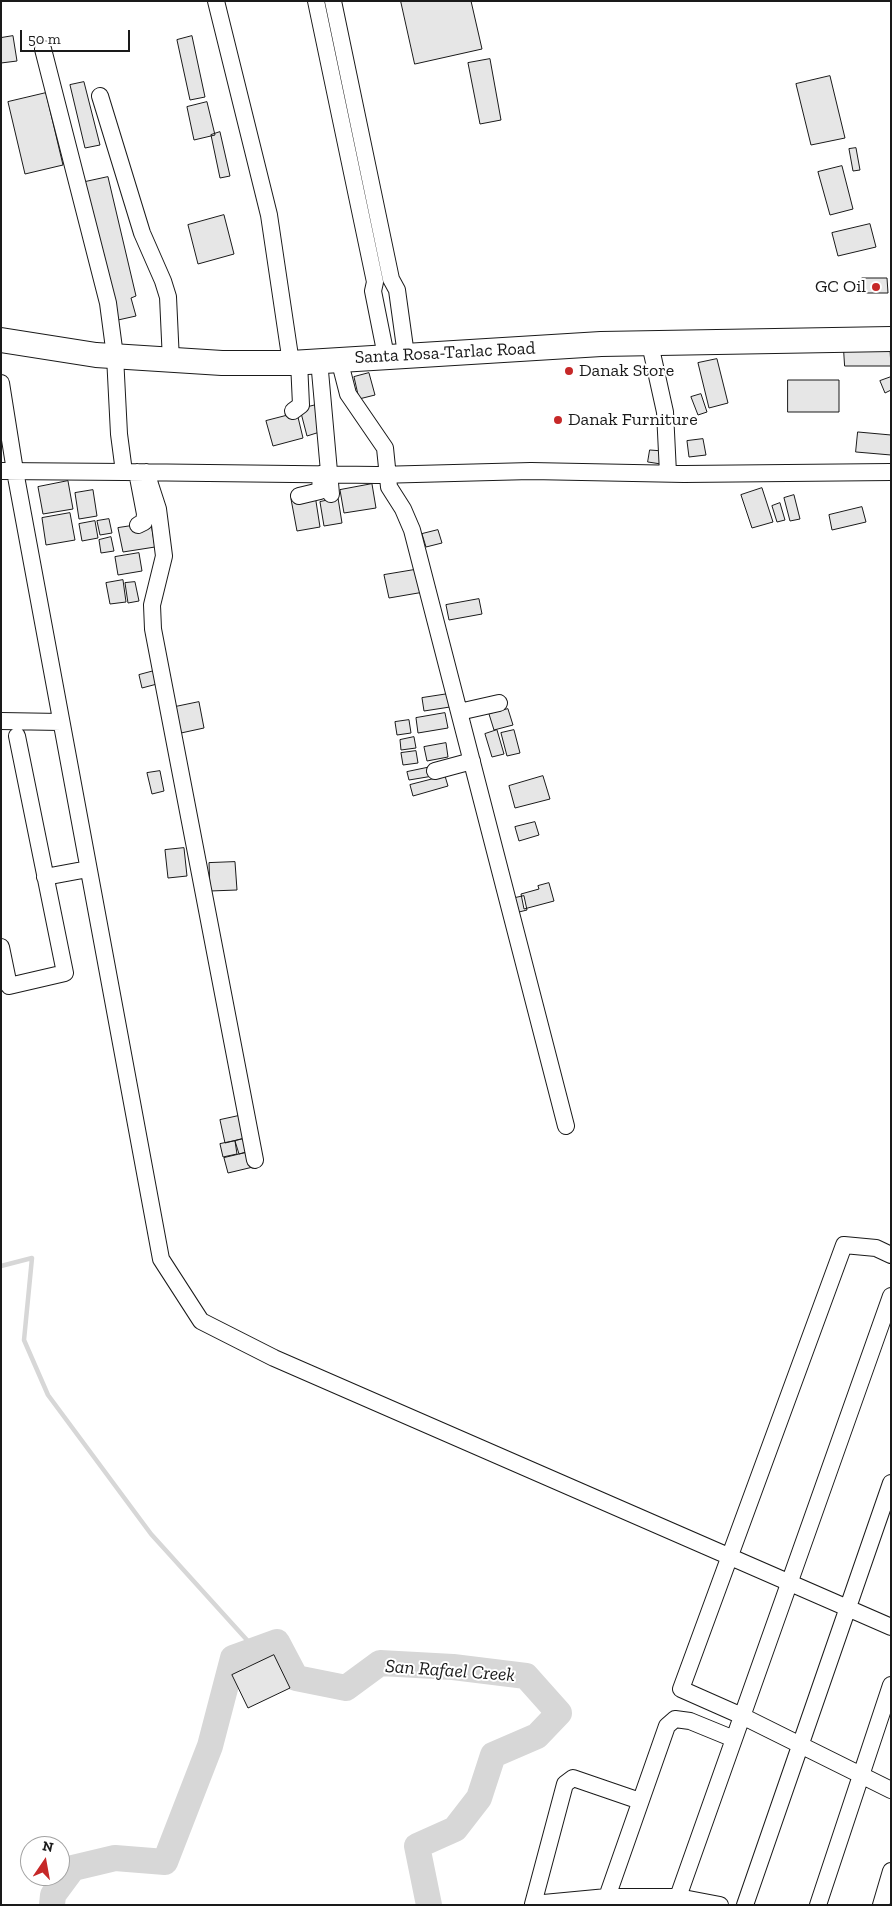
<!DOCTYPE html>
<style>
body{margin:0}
#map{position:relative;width:892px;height:1906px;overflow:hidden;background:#fff;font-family:"Zilla Slab",serif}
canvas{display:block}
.frame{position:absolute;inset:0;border:2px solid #1a1a1a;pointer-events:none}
.north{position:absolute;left:20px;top:1836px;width:50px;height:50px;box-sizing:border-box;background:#fff;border:1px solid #a3a3a3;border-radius:50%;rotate:12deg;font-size:14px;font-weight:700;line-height:20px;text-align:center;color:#1a1a1a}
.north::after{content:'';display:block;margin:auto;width:18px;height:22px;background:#c62828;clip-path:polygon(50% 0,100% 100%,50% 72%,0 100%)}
.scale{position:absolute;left:20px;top:30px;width:110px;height:22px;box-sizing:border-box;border:2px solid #1a1a1a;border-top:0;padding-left:6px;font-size:15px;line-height:18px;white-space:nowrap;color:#1a1a1a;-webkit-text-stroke:4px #fff;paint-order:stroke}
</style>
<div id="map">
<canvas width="892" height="1906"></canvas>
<div class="frame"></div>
<div class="north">N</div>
<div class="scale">50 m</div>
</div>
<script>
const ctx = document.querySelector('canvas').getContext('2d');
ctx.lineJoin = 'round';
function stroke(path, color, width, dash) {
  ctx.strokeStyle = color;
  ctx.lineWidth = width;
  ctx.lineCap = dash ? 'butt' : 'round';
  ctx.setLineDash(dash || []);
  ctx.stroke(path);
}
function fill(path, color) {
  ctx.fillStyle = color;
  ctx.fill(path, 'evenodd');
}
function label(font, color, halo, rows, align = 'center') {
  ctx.font = font + ' "Zilla Slab",serif';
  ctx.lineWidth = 4;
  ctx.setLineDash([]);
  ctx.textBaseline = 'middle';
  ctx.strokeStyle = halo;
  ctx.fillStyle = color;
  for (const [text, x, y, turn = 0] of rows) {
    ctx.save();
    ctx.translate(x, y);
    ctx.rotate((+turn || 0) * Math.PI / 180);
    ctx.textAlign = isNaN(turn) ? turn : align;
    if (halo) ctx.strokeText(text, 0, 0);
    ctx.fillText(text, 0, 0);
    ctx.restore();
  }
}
stroke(new Path2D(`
 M 1,1266 L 32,1258 L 24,1340 L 48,1395 L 151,1534 L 256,1650`), '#d7d7d7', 4.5);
stroke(new Path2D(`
 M 52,1905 L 53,1895 L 73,1868 L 115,1858 L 165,1862 L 210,1746 L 233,1658 L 277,1642 L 296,1678 L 346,1688 L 380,1663 L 453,1667 L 526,1676 L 559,1713 L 537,1736 L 493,1755 L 479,1798 L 455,1829 L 417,1846 L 429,1905`), '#d7d7d7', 26);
const building = new Path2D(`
 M 401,1 L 471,1 L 482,49 L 415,64 Z
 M 13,36 L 17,61 L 1,63 L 1,38 Z
 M 192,36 L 205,97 L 190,100 L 177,40 Z
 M 490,59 L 501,120 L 480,124 L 468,63 Z
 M 830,76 L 845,138 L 811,145 L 796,84 Z
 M 84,82 L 100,145 L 85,148 L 70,85 Z
 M 46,93 L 63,165 L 25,174 L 8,102 Z
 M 207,102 L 215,135 L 194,140 L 187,107 Z
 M 220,132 L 230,176 L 220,178 L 211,135 Z
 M 856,148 L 860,170 L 853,171 L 849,149 Z
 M 842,166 L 853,209 L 830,215 L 818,172 Z
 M 108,177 L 136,296 L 131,298 L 136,316 L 118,320 L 85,182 Z
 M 224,215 L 234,254 L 198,264 L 188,225 Z
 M 870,224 L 876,247 L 838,256 L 832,233 Z
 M 862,278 L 887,278 L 888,293 L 862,293 Z
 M 844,350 L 890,350 L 891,366 L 845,366 Z
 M 717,359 L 728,403 L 709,408 L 698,363 Z
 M 369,373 L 375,395 L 359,399 L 354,377 Z
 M 891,377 L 891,390 L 885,393 L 880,381 Z
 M 788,380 L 839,380 L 839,412 L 788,412 Z
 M 701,394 L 707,412 L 698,415 L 691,397 Z
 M 316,405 L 323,431 L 307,436 L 300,409 Z
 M 297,413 L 303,438 L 273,446 L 266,421 Z
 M 858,432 L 891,435 L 891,455 L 856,452 Z
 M 703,439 L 706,455 L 689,457 L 687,441 Z
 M 650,450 L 663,451 L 661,464 L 648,462 Z
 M 68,481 L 73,509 L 43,514 L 38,487 Z
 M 372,484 L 376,508 L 344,513 L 340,490 Z
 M 762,488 L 773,522 L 752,528 L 741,495 Z
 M 93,490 L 97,516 L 79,519 L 75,493 Z
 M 315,495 L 320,527 L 297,531 L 291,499 Z
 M 794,495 L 800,519 L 790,521 L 784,498 Z
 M 338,498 L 342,523 L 324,526 L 320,502 Z
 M 780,503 L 785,520 L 777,522 L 772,506 Z
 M 862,507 L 866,522 L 832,530 L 829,515 Z
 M 70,513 L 75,540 L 46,545 L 42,518 Z
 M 109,519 L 112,533 L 100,535 L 97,521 Z
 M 95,521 L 98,538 L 82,541 L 79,524 Z
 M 151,523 L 155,547 L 123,552 L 118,528 Z
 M 438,530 L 442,543 L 426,547 L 422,534 Z
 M 111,537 L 114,551 L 101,553 L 99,540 Z
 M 139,553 L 142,571 L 118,575 L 115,557 Z
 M 420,569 L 424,592 L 389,598 L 384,575 Z
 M 123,580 L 126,602 L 110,604 L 106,583 Z
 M 135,582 L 139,601 L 128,603 L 125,583 Z
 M 479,599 L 482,614 L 449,620 L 446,605 Z
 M 154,671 L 157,684 L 142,688 L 139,675 Z
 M 448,694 L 450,707 L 424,711 L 422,698 Z
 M 199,702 L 204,728 L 181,733 L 175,707 Z
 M 508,709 L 513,725 L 494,730 L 489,714 Z
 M 445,713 L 448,728 L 418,733 L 416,718 Z
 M 409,720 L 411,733 L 397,735 L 395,722 Z
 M 497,730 L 504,754 L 492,757 L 485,734 Z
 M 514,730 L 520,753 L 507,756 L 501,733 Z
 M 414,737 L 416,748 L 401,750 L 400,740 Z
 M 446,743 L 448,757 L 427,761 L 424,747 Z
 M 416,751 L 418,763 L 403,765 L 401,753 Z
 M 431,767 L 433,776 L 409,780 L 407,772 Z
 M 160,771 L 164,791 L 152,794 L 147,773 Z
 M 445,776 L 448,786 L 413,796 L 410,785 Z
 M 543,776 L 550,799 L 515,808 L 509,786 Z
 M 535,822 L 539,835 L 519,841 L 515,827 Z
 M 184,848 L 187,876 L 168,878 L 165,850 Z
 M 235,862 L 237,890 L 210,891 L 209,863 Z
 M 549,883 L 554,901 L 524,909 L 521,894 L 539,889 L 538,886 Z
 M 524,896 L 527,910 L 519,912 L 515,898 Z
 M 243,1115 L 249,1137 L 225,1143 L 220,1120 Z
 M 247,1138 L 250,1151 L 239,1154 L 235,1141 Z
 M 235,1141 L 237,1154 L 223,1157 L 220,1144 Z
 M 245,1153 L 253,1167 L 228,1173 L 224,1158 Z
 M 274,1655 L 290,1688 L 248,1708 L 232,1675 Z`);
fill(building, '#e6e6e6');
stroke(building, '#1a1a1a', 1);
const minor = new Path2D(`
 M 216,1 L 269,215 L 291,363
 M 316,1 L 375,282 L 373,291 L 386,356
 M 333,1 L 391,279 L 397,290 L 406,355
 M 100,96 L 142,233 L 163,281 L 168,297 L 171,361
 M 650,344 L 665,412 L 668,473
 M 339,359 L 348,394 L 385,448 L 389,487 L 403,509 L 412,530 L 566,1126
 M 319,360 L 331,494
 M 1,383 L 15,471 L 161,1259 L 201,1321 L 274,1358 L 891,1627
 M 293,411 L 301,405 L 299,362
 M 1,471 L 124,472 L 119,434 L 115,356 L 108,303 L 43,49
 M 124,472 L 377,475 L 531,471 L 684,474 L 891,472
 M 137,472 L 145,514 L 144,522 L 138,525
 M 146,472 L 158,509 L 164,556 L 152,605 L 153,629 L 255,1160
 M 299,496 L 320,491 L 321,474
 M 459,712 L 499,703
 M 1,721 L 61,722
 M 435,771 L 472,761
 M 45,877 L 88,869
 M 1,947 L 9,986 L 65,973 L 17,736
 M 891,1255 L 876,1248 L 844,1245 L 681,1689 L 742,1716 L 891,1790
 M 640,1801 L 573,1778 L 565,1784 L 533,1904 L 607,1897 L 678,1897 L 720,1905
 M 607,1897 L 667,1726 L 675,1719 L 690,1721 L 734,1739
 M 678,1897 L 891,1296
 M 745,1905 L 891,1483
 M 818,1905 L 891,1685
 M 881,1905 L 891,1871`);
const highway = new Path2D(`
 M 1,340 L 96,355 L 222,363 L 291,363 L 601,344 L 891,339`);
stroke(minor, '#1a1a1a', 18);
stroke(highway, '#1a1a1a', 26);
stroke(minor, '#fff', 16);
stroke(highway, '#fff', 24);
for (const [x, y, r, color] of [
 [876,287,5,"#c62828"],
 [569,371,5,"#c62828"],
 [558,420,5,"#c62828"]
]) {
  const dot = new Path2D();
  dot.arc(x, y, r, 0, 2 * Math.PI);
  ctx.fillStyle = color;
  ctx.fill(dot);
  stroke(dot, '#fff', 2);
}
label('18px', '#1a1a1a', '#fff', [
 ["GC Oil",866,287,"right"],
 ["Danak Store",579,371],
 ["Danak Furniture",568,420]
], 'left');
label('18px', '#1a1a1a', '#fff', [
 ["Santa Rosa-Tarlac Road",445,353,-3]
]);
label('italic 19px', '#1a1a1a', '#fff', [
 ["San Rafael Creek",450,1671,4]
]);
</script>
